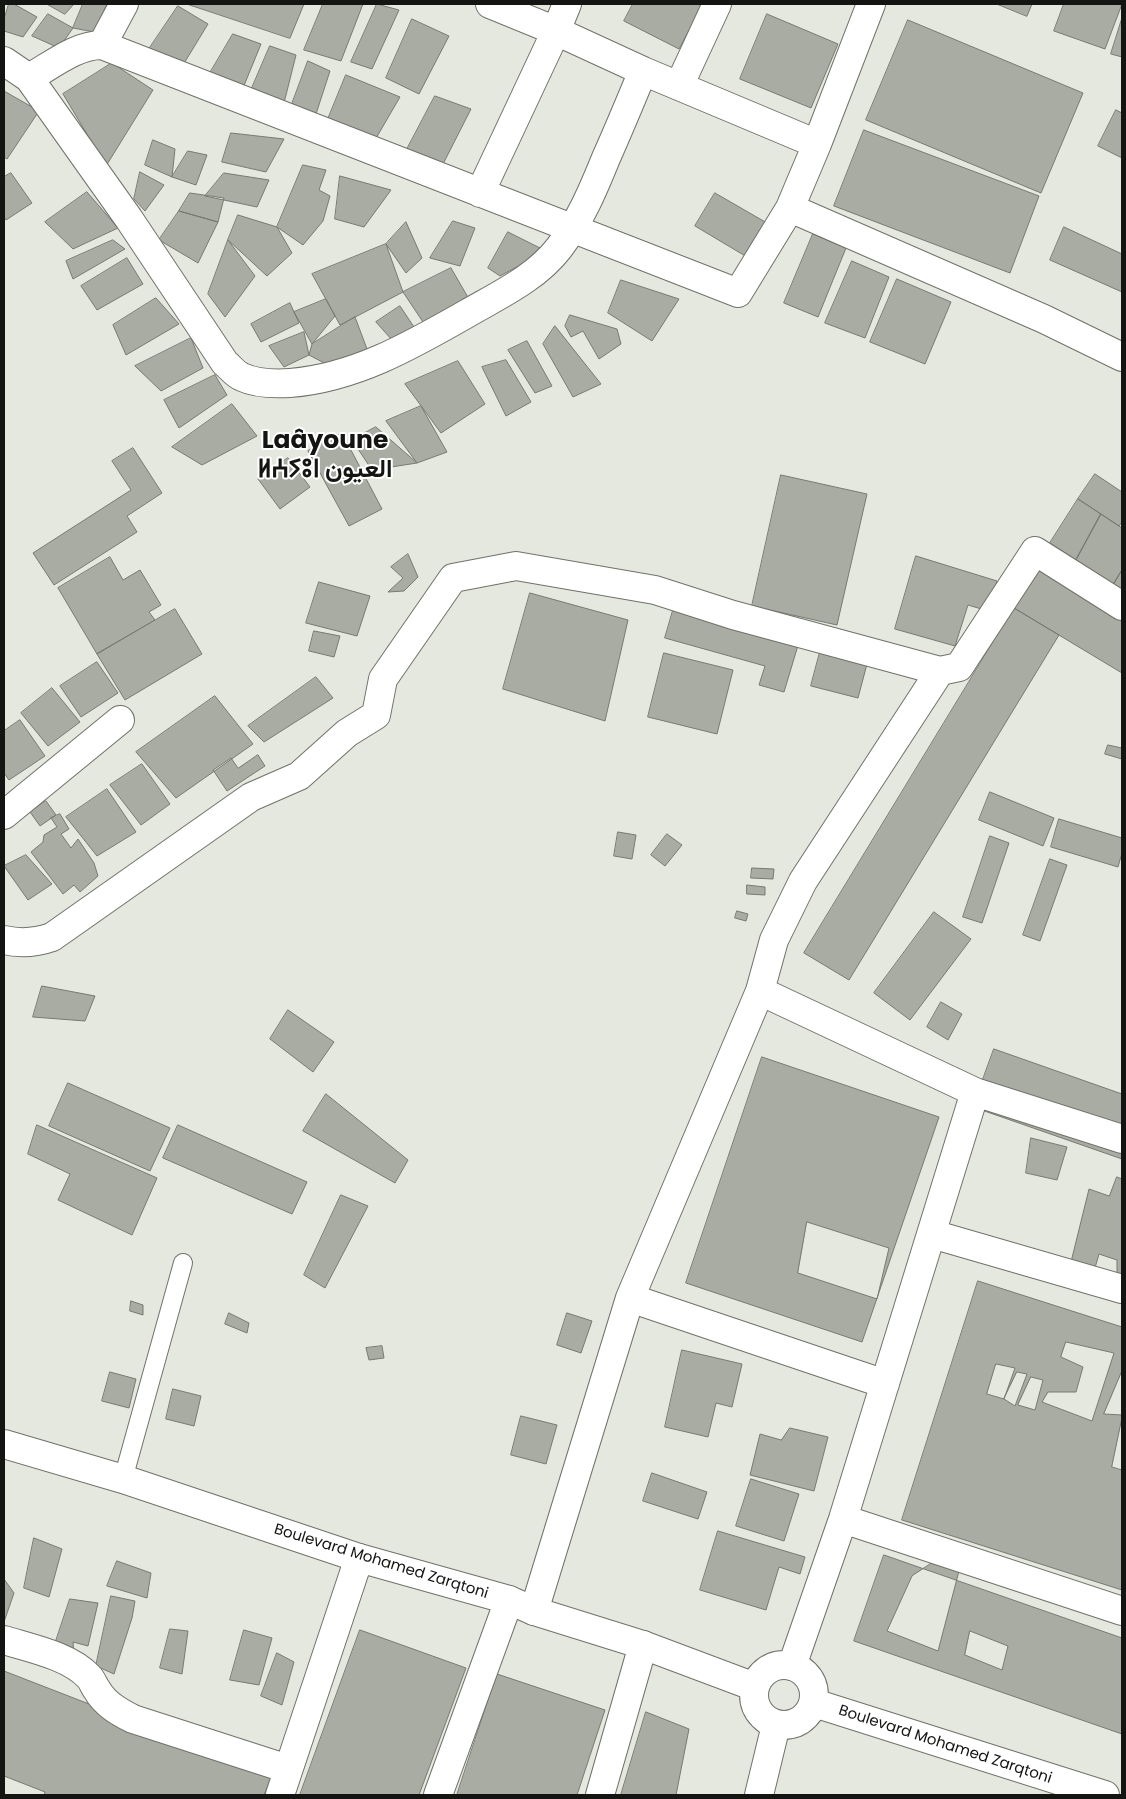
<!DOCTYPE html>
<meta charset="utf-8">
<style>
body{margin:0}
#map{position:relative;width:1126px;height:1799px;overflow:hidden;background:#e5e8df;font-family:Poppins,sans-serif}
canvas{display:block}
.frame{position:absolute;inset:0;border:5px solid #141512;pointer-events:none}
</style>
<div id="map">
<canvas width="1126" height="1799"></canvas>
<div class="frame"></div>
</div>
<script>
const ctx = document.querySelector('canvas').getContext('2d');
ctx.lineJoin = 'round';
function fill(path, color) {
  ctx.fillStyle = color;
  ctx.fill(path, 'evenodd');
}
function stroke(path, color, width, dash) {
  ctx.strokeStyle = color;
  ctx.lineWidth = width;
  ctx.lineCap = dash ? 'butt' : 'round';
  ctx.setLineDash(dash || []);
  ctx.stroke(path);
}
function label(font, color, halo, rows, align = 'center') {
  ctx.font = font + ' Poppins,Vazirmatn,"Noto Sans Tifinagh",sans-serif';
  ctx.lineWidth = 4;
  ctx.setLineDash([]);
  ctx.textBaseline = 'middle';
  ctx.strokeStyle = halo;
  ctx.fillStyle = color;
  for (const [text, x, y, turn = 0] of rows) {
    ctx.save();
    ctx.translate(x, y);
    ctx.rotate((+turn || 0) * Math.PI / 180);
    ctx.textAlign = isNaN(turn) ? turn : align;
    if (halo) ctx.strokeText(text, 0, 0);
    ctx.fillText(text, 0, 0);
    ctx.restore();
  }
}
const building = new Path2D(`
 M 9,4 L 14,4 L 37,17 L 23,37 L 4,31 L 4,19 Z
 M 47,4 L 74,4 L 65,14 Z
 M 83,4 L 107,4 L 94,32 L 73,28 Z
 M 187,4 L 304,4 L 290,38 Z
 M 323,4 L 363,4 L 341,61 L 304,50 Z
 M 377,4 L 399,10 L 372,69 L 351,62 Z
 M 633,4 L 698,4 L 702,6 L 679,49 L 624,21 Z
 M 997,4 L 1032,4 L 1027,16 Z
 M 1064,4 L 1122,4 L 1105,49 L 1054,31 Z
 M 178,6 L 208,24 L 183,65 L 149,49 Z
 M 48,14 L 73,28 L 59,48 L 32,36 Z
 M 767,14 L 838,44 L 811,108 L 740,79 Z
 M 1122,18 L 1122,57 L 1111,54 Z
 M 412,19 L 449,36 L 419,94 L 386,78 Z
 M 908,20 L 1083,93 L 1041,193 L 866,120 Z
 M 233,34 L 261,44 L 243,88 L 210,73 Z
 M 270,46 L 296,55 L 284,103 L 252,88 Z
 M 308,61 L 330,71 L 315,117 L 292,104 Z
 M 112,63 L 153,90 L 106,166 L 63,94 Z
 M 346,75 L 400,97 L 375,140 L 326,124 Z
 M 4,91 L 39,111 L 7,159 L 4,157 Z
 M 435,96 L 471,109 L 441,168 L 405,153 Z
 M 1116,110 L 1122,113 L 1122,158 L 1098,146 Z
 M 864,130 L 1039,196 L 1010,273 L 834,206 Z
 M 231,133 L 284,139 L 266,172 L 222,162 Z
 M 153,140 L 175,149 L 172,177 L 145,165 Z
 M 188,151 L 207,155 L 196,185 L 172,177 Z
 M 303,165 L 326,170 L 319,190 L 330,196 L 323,221 L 303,245 L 277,227 Z
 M 140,172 L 164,185 L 145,211 L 134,199 Z
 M 11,173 L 32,203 L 6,220 L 4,217 L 4,177 Z
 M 224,173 L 269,180 L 257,207 L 205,196 Z
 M 340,176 L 391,190 L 364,227 L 335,219 Z
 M 87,192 L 118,228 L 73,249 L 45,222 Z
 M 190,193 L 224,198 L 218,222 L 179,211 Z
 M 715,193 L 767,223 L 747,257 L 695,226 Z
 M 179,211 L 218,222 L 198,263 L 159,240 Z
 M 238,215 L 277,227 L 292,253 L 267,276 L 228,240 Z
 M 453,221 L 475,228 L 460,266 L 430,258 Z
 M 406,222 L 422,258 L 406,273 L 386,244 Z
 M 1064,227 L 1122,254 L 1122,292 L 1050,260 Z
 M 508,232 L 546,251 L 500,276 L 488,268 Z
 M 813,234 L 846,248 L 818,317 L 784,303 Z
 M 113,240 L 125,249 L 73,279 L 66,261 Z
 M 228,240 L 255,276 L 225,317 L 208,294 Z
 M 386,244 L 403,292 L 340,325 L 312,274 Z
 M 127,258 L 143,284 L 97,310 L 81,286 Z
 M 852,261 L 889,277 L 865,338 L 825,323 Z
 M 451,268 L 469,299 L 425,325 L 403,292 Z
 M 897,279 L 951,302 L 925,364 L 870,342 Z
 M 621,280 L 679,299 L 652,341 L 608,313 Z
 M 156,298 L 179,324 L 126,355 L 113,325 Z
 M 326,299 L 335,316 L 312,344 L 294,312 Z
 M 290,303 L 299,323 L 261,342 L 251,324 Z
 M 400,306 L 416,330 L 392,340 L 376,322 Z
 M 570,315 L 617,329 L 621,344 L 599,359 L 583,331 L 571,337 L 565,326 Z
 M 355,317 L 367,349 L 328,365 L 309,355 L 312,344 Z
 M 555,326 L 601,384 L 573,397 L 543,344 Z
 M 304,332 L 309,355 L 284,367 L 269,346 Z
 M 191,338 L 203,368 L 161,391 L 135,366 Z
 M 527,341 L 552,386 L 535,393 L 508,350 Z
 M 506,360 L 531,402 L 506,416 L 482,367 Z
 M 458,361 L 485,404 L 441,433 L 405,384 Z
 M 215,375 L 227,395 L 179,428 L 164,400 Z
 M 232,404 L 257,436 L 202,465 L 172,447 Z
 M 421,406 L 447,452 L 417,463 L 386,421 Z
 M 376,427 L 417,463 L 372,470 L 352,440 Z
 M 342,433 L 382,509 L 349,526 L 308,451 Z
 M 133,448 L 162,493 L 127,516 L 137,532 L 54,585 L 33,553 L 131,490 L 112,461 Z
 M 288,458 L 310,487 L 280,509 L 258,479 Z
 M 1095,474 L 1122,492 L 1122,522 L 1119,526 L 1078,499 Z
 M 781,475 L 867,494 L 837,625 L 752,606 Z
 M 1078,499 L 1101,514 L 1076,560 L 1050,543 Z
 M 1101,514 L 1122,528 L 1122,570 L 1113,585 L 1076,560 Z
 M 408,554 L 418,577 L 404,591 L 388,592 L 403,578 L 391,567 Z
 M 916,556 L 997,581 L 988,611 L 968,605 L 955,646 L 895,629 Z
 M 110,557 L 123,580 L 140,570 L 161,605 L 149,612 L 155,620 L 97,654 L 58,588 Z
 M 1039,567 L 1122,618 L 1122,673 L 1014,608 Z
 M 1122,570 L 1122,591 L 1113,585 Z
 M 319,582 L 370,596 L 357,636 L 306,623 Z
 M 530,593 L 628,620 L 605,721 L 503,689 Z
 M 674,607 L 799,642 L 784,692 L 759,685 L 765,666 L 665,638 Z
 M 1014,608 L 1059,635 L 849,980 L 804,953 Z
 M 175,609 L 202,654 L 125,700 L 97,654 Z
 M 314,631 L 340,636 L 334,657 L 309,651 Z
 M 820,652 L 867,664 L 858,698 L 811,686 Z
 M 664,653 L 733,670 L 717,734 L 648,717 Z
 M 97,662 L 118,693 L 81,717 L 60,686 Z
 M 316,677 L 333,698 L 264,742 L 248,726 Z
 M 52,688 L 80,722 L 48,746 L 21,713 Z
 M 215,696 L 253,744 L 176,798 L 136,752 Z
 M 20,720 L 45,756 L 9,780 L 4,773 L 4,731 Z
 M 1108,745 L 1122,748 L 1122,759 L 1105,754 Z
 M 258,755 L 265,766 L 227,791 L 213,770 L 231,758 L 238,768 Z
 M 142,764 L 170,804 L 141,825 L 110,785 Z
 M 107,789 L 136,832 L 97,856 L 66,817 Z
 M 990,792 L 1054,818 L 1043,846 L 979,820 Z
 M 46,801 L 56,815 L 40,826 L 30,812 Z
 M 60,814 L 69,829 L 61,834 L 71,848 L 78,839 L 94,863 L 98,876 L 80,892 L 74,885 L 63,894 L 31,852 L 43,842 L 44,835 L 57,827 L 51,818 Z
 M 1059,819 L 1122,838 L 1122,853 L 1118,867 L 1051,847 Z
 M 618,832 L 636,835 L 632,859 L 614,856 Z
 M 667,834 L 682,845 L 665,866 L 651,855 Z
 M 990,836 L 1009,843 L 982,923 L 963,917 Z
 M 26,855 L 52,884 L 28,900 L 4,866 Z
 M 1050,859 L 1067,865 L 1040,941 L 1023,935 Z
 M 752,868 L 774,869 L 773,879 L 751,878 Z
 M 747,885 L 765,887 L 765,895 L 747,894 Z
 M 737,911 L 748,914 L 746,921 L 735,918 Z
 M 934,912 L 971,939 L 910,1020 L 874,993 Z
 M 42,986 L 95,996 L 85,1021 L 33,1017 Z
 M 941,1002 L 962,1014 L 948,1040 L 927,1027 Z
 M 288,1010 L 334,1042 L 313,1072 L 270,1039 Z
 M 994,1049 L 1122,1094 L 1122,1159 L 973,1107 Z
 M 762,1057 L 939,1117 L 862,1342 L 686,1283 Z
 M 68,1083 L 170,1128 L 150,1171 L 49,1126 Z
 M 326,1094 L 408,1160 L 395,1183 L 303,1131 Z
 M 37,1125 L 157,1178 L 132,1235 L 58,1200 L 70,1174 L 28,1154 Z
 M 178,1125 L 307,1182 L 292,1214 L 163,1158 Z
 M 1031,1138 L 1067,1147 L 1057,1180 L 1026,1173 Z
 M 1117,1177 L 1122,1179 L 1122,1279 L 1117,1277 L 1117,1260 L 1099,1254 L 1093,1275 L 1070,1266 L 1089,1189 L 1109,1196 Z
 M 341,1195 L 368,1206 L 325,1288 L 304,1275 Z
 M 807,1222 L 889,1248 L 877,1299 L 798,1273 Z
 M 978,1281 L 1122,1327 L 1122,1590 L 902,1520 Z
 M 131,1301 L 143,1305 L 143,1315 L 130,1311 Z
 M 229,1313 L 249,1323 L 247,1333 L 225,1324 Z
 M 567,1313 L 592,1321 L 581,1353 L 557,1345 Z
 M 1066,1342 L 1114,1353 L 1092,1421 L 1042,1402 L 1048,1392 L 1076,1392 L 1083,1367 L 1061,1357 Z
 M 382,1346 L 384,1358 L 369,1360 L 366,1348 Z
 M 682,1350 L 742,1364 L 732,1407 L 716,1403 L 708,1437 L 665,1427 Z
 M 996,1364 L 1015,1368 L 1004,1399 L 987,1394 Z
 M 1122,1371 L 1122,1415 L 1104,1414 Z
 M 110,1372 L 136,1379 L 129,1408 L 102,1401 Z
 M 1017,1372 L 1027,1374 L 1015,1406 L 1004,1399 Z
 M 1031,1377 L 1043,1380 L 1035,1410 L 1018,1405 Z
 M 173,1389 L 201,1396 L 194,1426 L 166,1419 Z
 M 521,1416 L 557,1425 L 546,1464 L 511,1455 Z
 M 1122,1418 L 1122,1470 L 1112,1467 Z
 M 790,1428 L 828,1437 L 814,1491 L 750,1475 L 760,1434 L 781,1440 Z
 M 652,1473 L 707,1492 L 698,1519 L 643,1501 Z
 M 751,1479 L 799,1494 L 784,1541 L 736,1526 Z
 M 718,1531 L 805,1557 L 800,1574 L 779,1567 L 766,1610 L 700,1590 Z
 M 34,1538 L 62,1549 L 49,1597 L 24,1588 Z
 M 884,1555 L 1122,1638 L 1122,1734 L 854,1641 Z
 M 117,1561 L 151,1573 L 147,1598 L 107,1586 Z
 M 932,1563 L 959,1571 L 938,1651 L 887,1631 L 912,1576 Z
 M 4,1579 L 14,1593 L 4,1622 Z
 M 111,1596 L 135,1601 L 132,1618 L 114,1674 L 96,1666 Z
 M 70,1599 L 98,1603 L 88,1646 L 73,1642 L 74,1655 L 53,1650 Z
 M 170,1629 L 188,1631 L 182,1674 L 160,1668 Z
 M 244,1630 L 272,1638 L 259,1685 L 230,1680 Z
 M 360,1630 L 466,1668 L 419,1795 L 300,1795 Z
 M 970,1631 L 1008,1646 L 1002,1670 L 965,1655 Z
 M 277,1653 L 294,1662 L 282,1705 L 261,1696 Z
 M 4,1671 L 272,1775 L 264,1795 L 44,1795 L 45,1792 L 4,1776 Z
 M 497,1674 L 605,1710 L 577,1795 L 457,1795 Z
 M 646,1712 L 689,1729 L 676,1795 L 621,1795 Z`);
fill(building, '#a9aca3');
stroke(building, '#777a71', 1);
const service = new Path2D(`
 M 123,1479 L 183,1263`);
const minor = new Path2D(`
 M 490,4 L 556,31 L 643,71 L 817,144
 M 102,45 L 124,4
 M 4,61 L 29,78 L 129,219 L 225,363 C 230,367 235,374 242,377 C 257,384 274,384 290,383 C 355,378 412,345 468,313 C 499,295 536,278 559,248 C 580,221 593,190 606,158 C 619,129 631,100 643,71
 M 29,78 C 52,65 76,45 102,45 L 738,293 L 790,208 L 817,144 L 871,4
 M 679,86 L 717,4
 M 480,193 L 556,31 L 567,4
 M 790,208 L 1044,319 L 1122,357
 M 940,671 L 959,667 L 1035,551 L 1122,606
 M 4,815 L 120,720
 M 4,940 C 21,944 35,943 52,937 L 251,797 L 299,776 L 347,733 L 376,715 L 383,679 L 453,578 L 516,566 L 655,590 L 733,615 L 940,671 L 803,881 L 774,940 L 760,991 L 630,1298 L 534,1611
 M 760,991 L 975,1092 L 1122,1139
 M 932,1234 L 1122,1289
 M 630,1298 L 885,1384
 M 843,1519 L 1122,1611
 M 4,1640 C 30,1648 70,1656 89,1677 C 92,1680 94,1686 97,1690 C 105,1704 119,1712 133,1719 L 288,1769
 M 792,1666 L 843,1519 L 975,1092
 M 280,1795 L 359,1558
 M 438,1795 L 509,1600
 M 600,1795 L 643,1645
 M 759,1795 L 776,1725`);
const tertiary = new Path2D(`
 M 4,1444 L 123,1479 L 359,1558 L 509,1600 L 534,1611 L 643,1645 L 755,1687
 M754 1695a30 30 0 1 1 60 0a30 30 0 1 1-60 0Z
 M 814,1703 L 1105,1795`);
stroke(service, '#70726a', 20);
stroke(minor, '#70726a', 30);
stroke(tertiary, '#70726a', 30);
stroke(service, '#fff', 18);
stroke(minor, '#fff', 28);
stroke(tertiary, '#fff', 28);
label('15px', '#141512', '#fff', [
 ["Boulevard Mohamed Zarqtoni",381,1562,17],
 ["Boulevard Mohamed Zarqtoni",945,1745,18]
]);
label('bold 25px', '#141512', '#fff', [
 ["Laâyoune",325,442],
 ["ⵍⵄⵢⵓⵏ العيون",325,471]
]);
</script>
